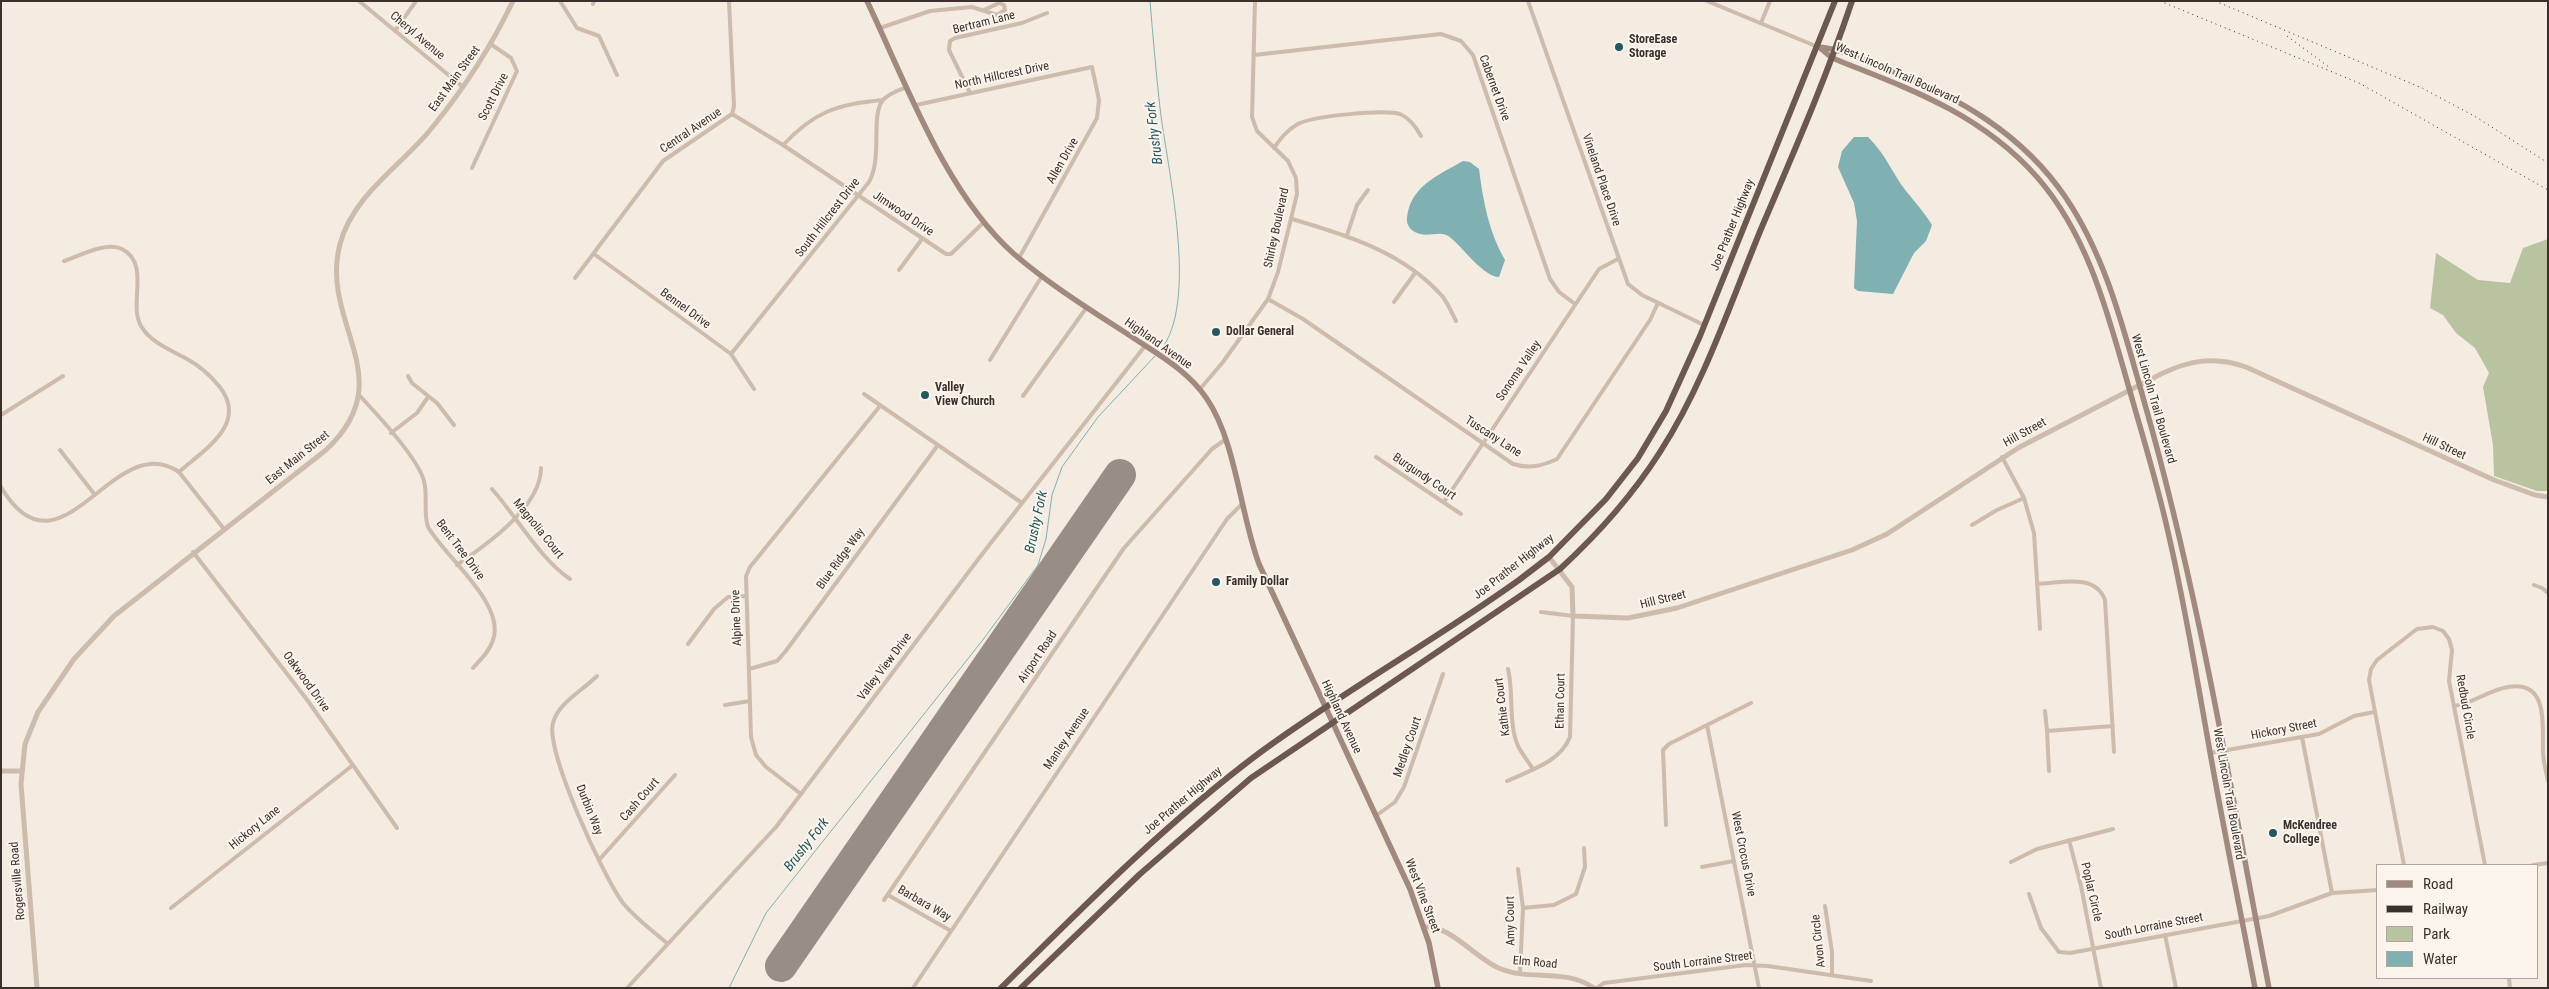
<!DOCTYPE html>
<style>
body{margin:0}
#map{position:relative;width:2549px;height:989px;overflow:hidden;background:#f4ebe1;font-family:"Roboto Condensed",sans-serif}
canvas{display:block}
.frame{position:absolute;inset:0;border:2px solid #3b302b;pointer-events:none}
.legend{position:absolute;left:2376px;top:864px;width:162px;height:115px;box-sizing:border-box;background:#fbf5ee;border:1px solid #aea6a0;margin:0;padding:6px 9px;list-style:none;font-size:15px;color:#3b302b}
.legend li{display:flex;align-items:center;gap:10px;height:25px}
.legend b{width:25px;border:1px solid #aea6a0}
</style>
<div id="map">
<canvas width="2549" height="989"></canvas>
<div class="frame"></div>
<ul class="legend">
<li><b style="height:6px;background:#a18a7d"></b>Road</li>
<li><b style="height:6px;background:#3b302b"></b>Railway</li>
<li><b style="height:14px;background:#b8c4a0"></b>Park</li>
<li><b style="height:14px;background:#7fb0b2"></b>Water</li>
</ul>
</div>
<script>
const ctx = document.querySelector('canvas').getContext('2d');
ctx.lineJoin = 'round';
function fill(path, color) {
  ctx.fillStyle = color;
  ctx.fill(path, 'evenodd');
}
function stroke(path, color, width, dash) {
  ctx.strokeStyle = color;
  ctx.lineWidth = width;
  ctx.lineCap = dash ? 'butt' : 'round';
  ctx.setLineDash(dash || []);
  ctx.stroke(path);
}
function label(font, color, halo, rows, align = 'center') {
  ctx.font = font + ' "Roboto Condensed",sans-serif';
  ctx.lineWidth = 4;
  ctx.setLineDash([]);
  ctx.textBaseline = 'middle';
  ctx.strokeStyle = halo;
  ctx.fillStyle = color;
  for (const [text, x, y, turn = 0] of rows) {
    ctx.save();
    ctx.translate(x, y);
    ctx.rotate((+turn || 0) * Math.PI / 180);
    ctx.textAlign = isNaN(turn) ? turn : align;
    if (halo) ctx.strokeText(text, 0, 0);
    ctx.fillText(text, 0, 0);
    ctx.restore();
  }
}
fill(new Path2D(`
 M 2548,239 L 2548,491 L 2537,491 L 2494,476 L 2493,445 L 2483,387 L 2489,373 L 2475,348 L 2456,333 L 2443,315 L 2430,308 L 2436,253 L 2478,280 L 2510,283 L 2523,248 Z`), '#b8c4a0');
fill(new Path2D(`
 M 1854,137 L 1868,137 C 1885,153 1892,173 1906,191 C 1915,202 1924,212 1932,225 L 1926,241 L 1914,253 L 1893,294 L 1858,291 L 1854,288 L 1857,221 L 1854,203 L 1838,167 L 1842,151 Z
 M 1463,161 L 1470,162 L 1479,169 C 1483,201 1489,233 1505,260 L 1499,277 C 1484,277 1463,248 1452,239 C 1442,229 1432,237 1420,234 C 1412,232 1406,226 1407,218 C 1410,186 1439,175 1463,161 Z`), '#7fb0b2');
stroke(new Path2D(`
 M 1150,1 C 1153,37 1156,72 1160,108 C 1167,168 1200,303 1160,351
 M 729,988 L 766,913 L 982,641 L 1038,565 L 1046,539 L 1052,495 L 1062,467 L 1098,417 L 1155,356`), '#7fb0b2', 1);
stroke(new Path2D(`
 M 781,966 L 1120,475`), '#988e86', 32);
stroke(new Path2D(`
 M 359,1 L 463,87
 M 560,1 L 577,28 L 599,36 L 617,75
 M 1528,1 L 1628,284 L 1642,295 L 1704,325
 M 1707,1 L 1818,47
 M 593,4 L 594,1
 M 1761,23 L 1770,1
 M 880,28 L 930,11 L 972,7 L 997,15 L 1005,10 L 1004,5 L 999,3 L 984,10
 M 395,31 L 416,1
 M 1254,55 L 1441,34 L 1461,41 L 1473,55 L 1550,279 L 1559,292 L 1575,304
 M 970,93 L 949,50 L 950,41 L 955,38 L 1022,23 L 1047,13
 M 916,105 L 1092,67 L 1099,100 L 1097,118 L 1019,258
 M 732,114 L 783,145 L 946,254 L 951,254 L 984,222
 M 783,145 C 815,111 838,104 883,100
 M 1274,148 C 1281,138 1287,130 1298,124 C 1313,116 1385,109 1400,114 C 1410,118 1416,127 1421,136
 M 472,168 L 517,71 L 511,58 L 492,45
 M 1292,219 C 1346,235 1404,252 1443,297 C 1448,304 1452,313 1456,321
 M 1347,235 L 1357,205 L 1368,190
 M 594,254 L 731,354 L 754,389
 M 64,261 C 79,256 107,241 122,249 C 151,264 128,304 141,326 C 151,343 171,350 187,359 C 200,366 209,374 219,386 C 249,423 205,449 179,472
 M 899,270 L 922,239
 M 575,278 L 663,161 L 732,114 L 734,106 L 729,1
 M 1268,299 L 1303,319 L 1513,464 C 1529,469 1542,466 1557,459 L 1650,320 L 1658,303
 M 1394,302 L 1415,273
 M 731,354 L 869,182 C 883,157 870,116 883,100 C 889,93 899,90 907,87
 M 990,360 L 1042,276
 M 408,376 L 412,383 L 437,403 L 454,425
 M 1200,389 L 1223,362 L 1268,299 L 1278,272 L 1297,194 L 1296,178 L 1288,161 L 1257,131 L 1252,117 L 1255,1
 M 864,394 L 1022,503
 M 359,395 C 376,413 418,458 424,481 C 428,496 423,512 428,527 C 445,557 506,604 493,640 C 489,652 481,659 473,668
 M 1023,396 L 1087,307
 M 1,415 L 63,376
 M 391,433 L 417,413 L 428,397
 M 60,450 L 95,495
 M 1376,457 L 1461,514
 M 2002,457 L 2024,498 L 2034,533 L 2040,629
 M 1,487 C 61,588 114,426 179,472 L 224,529
 M 492,489 C 516,516 541,560 570,579
 M 1444,502 L 1599,269 L 1618,259
 M 1972,525 L 1997,510 L 2024,498
 M 193,552 L 308,701 L 397,828
 M 457,565 C 486,545 541,507 541,468
 M 2037,584 C 2061,583 2095,573 2105,600 L 2114,752
 M 2534,585 L 2542,588 L 2548,593
 M 688,644 L 714,609 L 728,597 L 746,596
 M 749,669 L 777,661 L 785,652 L 938,445
 M 1508,669 C 1514,693 1508,723 1518,746 C 1522,754 1528,761 1533,769
 M 597,676 C 582,691 558,703 553,723 C 545,751 604,878 623,903 C 636,919 653,931 668,944
 M 725,705 L 750,701
 M 2454,706 C 2474,703 2489,690 2508,687 C 2549,680 2542,725 2543,751 C 2543,761 2546,771 2548,781
 M 2045,711 L 2047,731 L 2113,726
 M 1707,725 L 1759,988
 M 2047,731 L 2049,771
 M 2302,737 L 2332,893
 M 2210,753 L 2319,734 L 2354,716 L 2374,712
 M 1507,781 C 1531,770 1560,762 1570,737 L 1573,616 L 1541,612
 M 801,794 L 766,767 L 756,755 L 751,737 L 746,576 L 750,567 L 880,406
 M 1377,815 L 1395,802 L 1404,787 L 1443,674
 M 1666,825 L 1663,750 L 1669,744 L 1751,703
 M 2069,840 L 2081,886 L 2101,988
 M 599,860 L 675,775
 M 2011,862 L 2037,849 L 2113,829
 M 2404,865 L 2369,680 L 2371,669 L 2377,660 L 2417,629 L 2433,627 L 2443,631 L 2449,639 L 2452,650 L 2449,681 L 2485,865
 M 2533,865 L 2548,863
 M 1702,867 L 1734,861
 M 1518,869 L 1523,908 L 1520,973
 M 2029,894 L 2041,928 L 2059,952 L 2070,953 L 2269,916 L 2332,893 L 2378,890
 M 888,895 L 951,931
 M 884,900 L 1124,548 L 1212,449 L 1226,439
 M 1825,906 L 1832,952 L 1832,975
 M 171,908 L 353,765
 M 1523,908 L 1554,905 L 1576,894 L 1585,867 L 1584,848
 M 2165,935 L 2176,988
 M 2509,978 L 2510,988
 M 627,988 L 776,827 L 983,553 L 1145,346
 M 913,988 L 1227,519 L 1241,505
 M 1597,988 L 1604,983 L 1746,965 L 1768,966 L 1871,981`), '#cdbbac', 4);
stroke(new Path2D(`
 M 1549,557 L 1572,587 L 1573,616 L 1628,618 L 1677,608 L 1852,550 L 1887,534 L 2018,448 L 2161,374 C 2190,360 2215,356 2246,367 L 2494,480 L 2535,495 L 2548,497
 M 1,771 L 21,771
 M 1424,927 C 1450,924 1477,960 1501,969 C 1531,981 1565,968 1594,988
 M 37,988 L 21,784 L 25,744 L 38,712 L 74,659 L 114,616 L 326,450 C 403,378 319,324 340,244 C 353,195 401,166 431,129 C 464,89 491,47 513,1`), '#cdbbac', 5);
stroke(new Path2D(`
 M 867,1 C 906,83 946,194 1014,254 C 1051,286 1094,312 1135,339 C 1161,356 1189,372 1207,399 C 1236,442 1240,513 1259,564 L 1410,889 L 1429,943 L 1438,988
 M 1818,47 C 1842,49 1864,60 1887,69 C 1958,97 2022,133 2066,198 C 2107,259 2124,331 2144,401 C 2199,593 2231,792 2269,988
 M 1819,47 L 1832,58 C 1910,89 1980,113 2037,177 C 2091,239 2109,319 2131,395 C 2144,441 2158,486 2168,532 C 2185,605 2197,679 2210,752 C 2224,831 2240,909 2255,988`), '#a18a7d', 5.5);
stroke(new Path2D(`
 M 1001,988 C 1084,906 1165,824 1258,754 C 1342,692 1434,641 1519,580 L 1549,557 L 1606,499 L 1638,458 L 1666,411 L 1700,336 L 1835,1
 M 1021,988 L 1140,874 L 1251,778 L 1560,569 C 1598,534 1632,496 1660,452 C 1704,384 1730,304 1761,229 C 1793,154 1826,79 1852,1`), '#6c584f', 6);
stroke(new Path2D(`
 M 2160,1 L 2359,83 L 2548,190
 M 2215,1 L 2422,88 L 2476,117 L 2548,163
 M 2287,36 L 2329,67`), '#3b302b', 1, [1, 4]);
for (const [x, y, r, color] of [
 [1619,47,5,"#1f5a5e"],
 [1216,332,5,"#1f5a5e"],
 [925,395,5,"#1f5a5e"],
 [1216,582,5,"#1f5a5e"],
 [2273,833,5,"#1f5a5e"]
]) {
  const dot = new Path2D();
  dot.arc(x, y, r, 0, 2 * Math.PI);
  ctx.fillStyle = color;
  ctx.fill(dot);
  stroke(dot, '#fbf5ee', 2);
}
label('12px', '#3b302b', '#fbf5ee', [
 ["Bertram Lane",984,23,-14],
 ["Cheryl Avenue",417,36,40],
 ["West Lincoln Trail Boulevard",1897,74,24],
 ["North Hillcrest Drive",1002,76,-12],
 ["East Main Street",455,79,-54],
 ["Cabernet Drive",1494,88,70],
 ["Scott Drive",494,97,-63],
 ["Central Avenue",691,131,-34],
 ["Allen Drive",1063,161,-60],
 ["Vineland Place Drive",1601,180,71],
 ["Jimwood Drive",903,214,34],
 ["South Hillcrest Drive",828,218,-52],
 ["Joe Prather Highway",1733,225,-68],
 ["Shirley Boulevard",1277,228,-78],
 ["Bennel Drive",685,309,36],
 ["Highland Avenue",1158,344,35],
 ["Sonoma Valley",1519,371,-56],
 ["West Lincoln Trail Boulevard",2153,399,74],
 ["Hill Street",2025,433,-29],
 ["Tuscany Lane",1493,437,33],
 ["Hill Street",2444,447,25],
 ["East Main Street",298,458,-39],
 ["Burgundy Court",1424,477,34],
 ["Magnolia Court",538,529,51],
 ["Bent Tree Drive",460,550,53],
 ["Blue Ridge Way",841,559,-54],
 ["Joe Prather Highway",1514,567,-38],
 ["Hill Street",1663,600,-14],
 ["Alpine Drive",737,618,-92],
 ["Airport Road",1038,657,-56],
 ["Valley View Drive",885,667,-53],
 ["Oakwood Drive",306,682,54],
 ["Ethan Court",1561,701,-89],
 ["Kathie Court",1503,707,-97],
 ["Redbud Circle",2465,707,80],
 ["Highland Avenue",1341,717,65],
 ["Hickory Street",2284,730,-11],
 ["Manley Avenue",1067,739,-56],
 ["Medley Court",1408,747,-71],
 ["West Lincoln Trail Boulevard",2228,794,80],
 ["Cash Court",640,800,-49],
 ["Joe Prather Highway",1183,801,-40],
 ["Durbin Way",589,810,68],
 ["Hickory Lane",255,828,-39],
 ["West Crocus Drive",1743,854,79],
 ["Rogersville Road",18,881,-95],
 ["Poplar Circle",2091,892,77],
 ["West Vine Street",1422,896,69],
 ["Barbara Way",924,904,30],
 ["Amy Court",1511,921,-91],
 ["South Lorraine Street",2154,927,-11],
 ["Avon Circle",1819,941,-96],
 ["South Lorraine Street",1703,962,-7],
 ["Elm Road",1535,963,5]
]);
label('bold 12px', '#3b302b', '#fbf5ee', [
 ["StoreEase",1629,40],
 ["Storage",1629,54],
 ["Dollar General",1226,332],
 ["Valley",935,388],
 ["View Church",935,402],
 ["Family Dollar",1226,582],
 ["McKendree",2283,826],
 ["College",2283,840]
], 'left');
label('italic 14px', '#1f5a5e', '#fbf5ee', [
 ["Brushy Fork",1155,133,-97],
 ["Brushy Fork",1037,522,-78],
 ["Brushy Fork",807,845,-52]
]);
</script>
